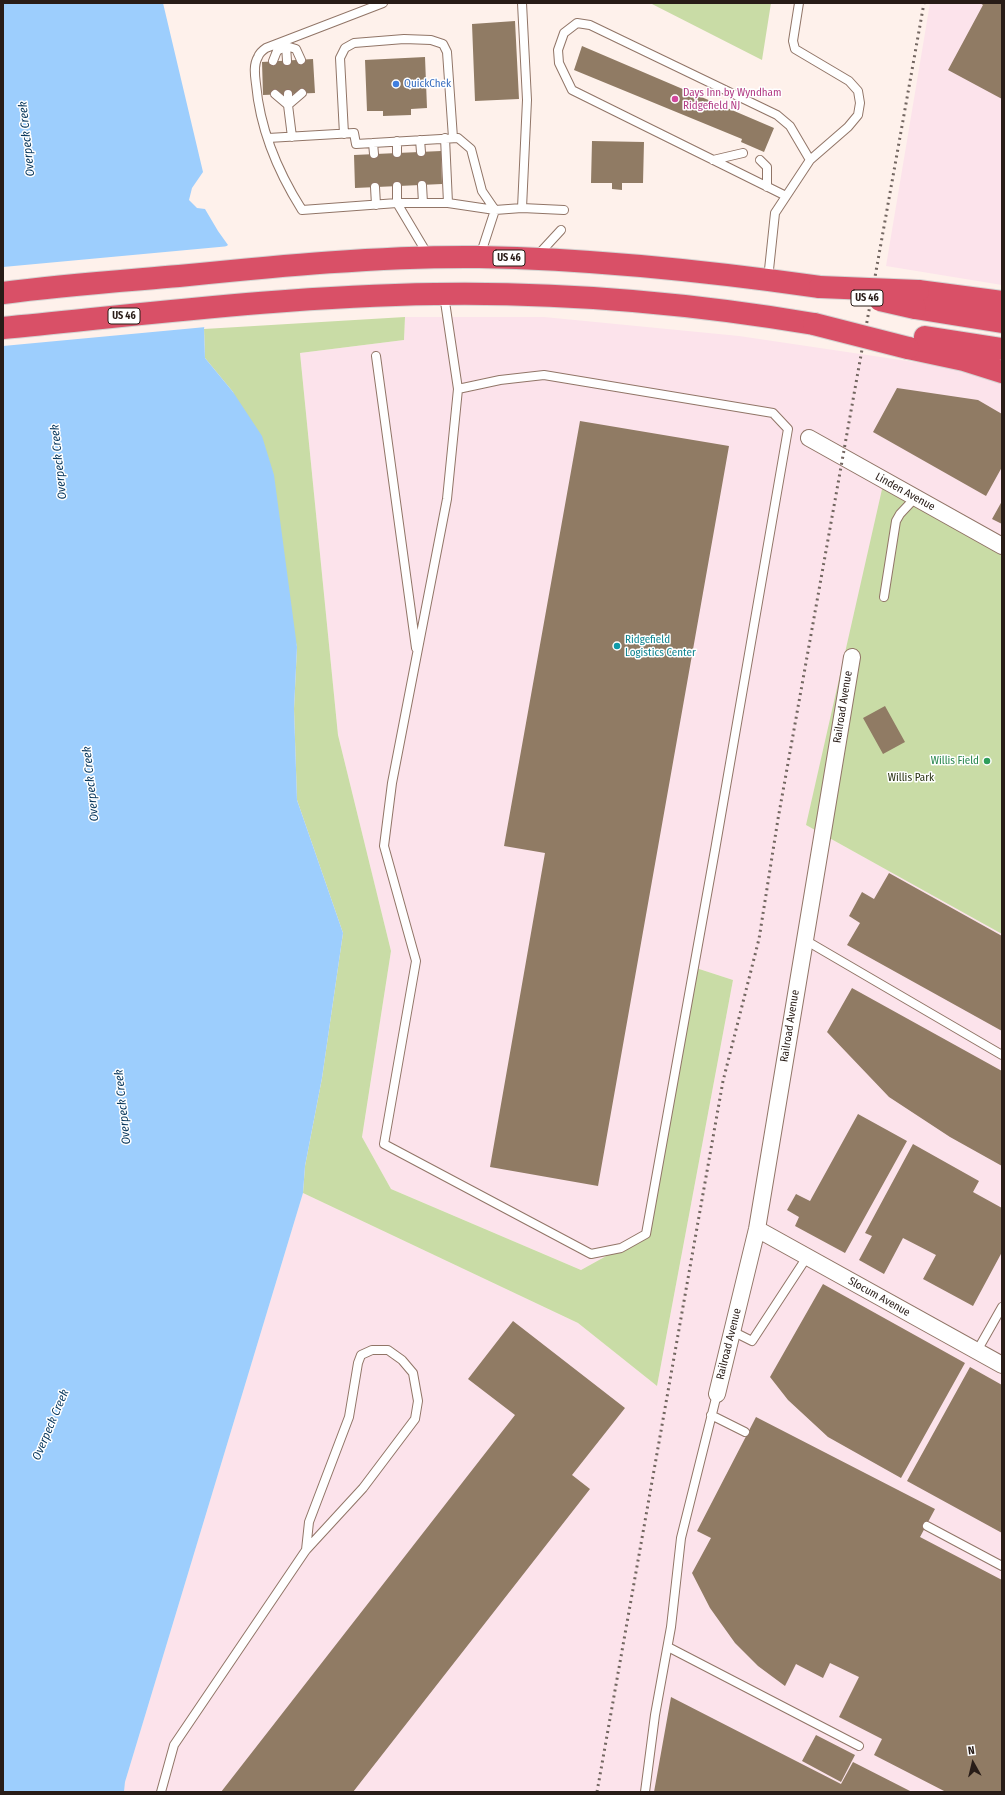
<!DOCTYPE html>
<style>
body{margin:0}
#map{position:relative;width:1005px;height:1795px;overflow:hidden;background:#fef1eb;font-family:"Fira Sans Condensed",sans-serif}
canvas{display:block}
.frame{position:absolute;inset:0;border:4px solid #281c17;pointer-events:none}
.north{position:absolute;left:953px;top:1743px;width:40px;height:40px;-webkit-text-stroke:3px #fff;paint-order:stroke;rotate:352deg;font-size:11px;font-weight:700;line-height:16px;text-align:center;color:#281c17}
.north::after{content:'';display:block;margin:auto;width:14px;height:18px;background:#281c17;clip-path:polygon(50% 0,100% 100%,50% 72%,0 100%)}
</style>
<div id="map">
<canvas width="1005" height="1795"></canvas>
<div class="frame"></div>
<div class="north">N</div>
</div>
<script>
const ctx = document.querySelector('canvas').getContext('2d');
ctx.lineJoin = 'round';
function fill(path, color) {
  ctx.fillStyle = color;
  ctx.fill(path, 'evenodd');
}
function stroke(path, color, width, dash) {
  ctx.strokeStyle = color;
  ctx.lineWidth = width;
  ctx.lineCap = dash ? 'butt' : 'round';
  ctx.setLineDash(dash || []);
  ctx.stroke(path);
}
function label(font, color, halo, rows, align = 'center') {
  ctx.font = font + ' "Fira Sans Condensed",sans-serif';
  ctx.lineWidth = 3;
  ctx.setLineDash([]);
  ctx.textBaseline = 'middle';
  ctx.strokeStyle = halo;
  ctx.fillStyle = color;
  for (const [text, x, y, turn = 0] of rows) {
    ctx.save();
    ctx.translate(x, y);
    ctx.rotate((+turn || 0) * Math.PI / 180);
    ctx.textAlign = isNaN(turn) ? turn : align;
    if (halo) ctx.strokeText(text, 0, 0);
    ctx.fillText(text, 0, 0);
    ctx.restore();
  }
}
fill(new Path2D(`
 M 930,3 L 1002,3 L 1002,285 L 886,266 Z
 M 405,317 L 544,317 L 739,336 L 1002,375 L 1002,543 L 806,825 L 1002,934 L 1002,1792 L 124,1792 L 125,1782 L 303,1193 L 578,1323 L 657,1386 L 733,980 L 693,967 L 646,1234 L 581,1270 L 391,1189 L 362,1137 L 391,951 L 338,735 L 300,353 L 404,340 Z`), '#fce3eb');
fill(new Path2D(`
 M 651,3 L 771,3 L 762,60 L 650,3 Z
 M 405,317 L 404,340 L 300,353 L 338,735 L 391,951 L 362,1137 L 391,1189 L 581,1270 L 646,1234 L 693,967 L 733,980 L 657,1386 L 578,1323 L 303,1193 L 305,1166 L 322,1078 L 343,933 L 297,800 L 294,709 L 297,647 L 233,392 L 205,358 L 204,329 Z
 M 885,476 L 1002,543 L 1002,934 L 806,825 Z`), '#c9dca6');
fill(new Path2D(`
 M 3,3 L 163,3 L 203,172 L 192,188 L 189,200 L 197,208 L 205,209 L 218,231 L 228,245 L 214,255 L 204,329 L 205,358 L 233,392 L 262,436 L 274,475 L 297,647 L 294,709 L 297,800 L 343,933 L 322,1078 L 305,1166 L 303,1193 L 125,1782 L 124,1792 L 3,1792 Z`), '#9dcefd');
fill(new Path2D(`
 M 230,246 L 216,256 L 206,327 L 3,346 L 3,267 Z`), '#fef1eb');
fill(new Path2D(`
 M 980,3 L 1002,3 L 1002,99 L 948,70 L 983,5 Z
 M 515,21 L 519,99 L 475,101 L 472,24 Z
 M 582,46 L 774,128 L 764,152 L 741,142 L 742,139 L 574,70 Z
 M 425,57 L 427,108 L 411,109 L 411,115 L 383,116 L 383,111 L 367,111 L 365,60 Z
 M 313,59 L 315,93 L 263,95 L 262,62 Z
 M 592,141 L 644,142 L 643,183 L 622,183 L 622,190 L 612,189 L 612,183 L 591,183 Z
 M 441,151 L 442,184 L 355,188 L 354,155 Z
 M 897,388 L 978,400 L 1002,414 L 1002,467 L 986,496 L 873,432 Z
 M 580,421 L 729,446 L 598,1186 L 490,1167 L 545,853 L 504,846 Z
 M 1002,501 L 1002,524 L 992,519 Z
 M 885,706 L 905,742 L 883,754 L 863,718 Z
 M 889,873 L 1002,936 L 1002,1031 L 847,945 L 860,923 L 849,916 L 862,892 L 874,899 Z
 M 852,988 L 1002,1071 L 1002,1166 L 950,1137 L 889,1097 L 827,1032 Z
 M 858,1114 L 907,1141 L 845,1253 L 795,1226 L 799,1217 L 787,1210 L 796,1194 L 810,1201 Z
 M 913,1144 L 979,1181 L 973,1192 L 1002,1208 L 1002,1252 L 973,1306 L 923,1279 L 936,1255 L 903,1238 L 884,1274 L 859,1260 L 872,1236 L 865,1233 Z
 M 823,1284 L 965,1363 L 901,1478 L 828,1437 L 788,1400 L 770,1377 Z
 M 513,1321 L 625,1408 L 572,1475 L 590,1489 L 353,1792 L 221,1792 L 515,1415 L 468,1379 Z
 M 970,1367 L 1002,1385 L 1002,1533 L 907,1481 Z
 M 756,1417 L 935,1509 L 920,1537 L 1002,1580 L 1002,1792 L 946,1792 L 874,1755 L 882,1739 L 839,1717 L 859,1677 L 830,1663 L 823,1678 L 796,1664 L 785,1686 L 758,1666 L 735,1643 L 710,1608 L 692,1573 L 711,1538 L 697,1531 Z
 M 671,1697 L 841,1784 L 853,1762 L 912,1792 L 654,1792 Z
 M 816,1735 L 855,1755 L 841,1782 L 802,1761 Z`), '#907b64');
const service = new Path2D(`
 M 383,3 L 266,48 C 263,50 259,54 258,57 C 253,65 255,76 256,84 C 260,129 278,172 302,210 L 397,203 L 448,203 L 495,210 L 522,208 L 564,210
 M 522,3 L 527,100 L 522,208
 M 273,61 L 277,51 L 286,46 L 286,42
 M 287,61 L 286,46 L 296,49 L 301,60
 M 275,94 L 288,105 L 292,137
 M 288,94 L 288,105
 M 288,105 L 302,93
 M 344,134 L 340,58 L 345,48 L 354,43 L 404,39 L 431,40 L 443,44 L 447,52 L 453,138
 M 268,138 L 354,133 L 356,144 L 458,138 L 471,149 L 482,191 L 495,210
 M 445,138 L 448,203
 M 420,140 L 421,152
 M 373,143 L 374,154
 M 397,153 L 397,141
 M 713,160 L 743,153
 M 760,160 L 767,167 L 767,187
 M 422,185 L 423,203
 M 397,186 L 397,203 L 428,255
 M 375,187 L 376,205
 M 786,196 L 572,90 L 559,63 L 558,50 L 564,33 L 577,23 L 590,25 L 777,115 L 790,126 L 810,160
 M 480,256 L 495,210
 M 537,256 L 561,230
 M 768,279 L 775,213 L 810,160 L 848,127 L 858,115 L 860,103 L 858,91 L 849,81 L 795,49 L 793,41 L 799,3
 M 444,295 L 458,389 L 447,499 L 392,783 L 384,846 L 416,961 L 384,1144 L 591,1254 L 621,1248 L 646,1234 L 715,850 L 788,429 L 773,413 L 544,375 L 500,380 L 458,389
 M 376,356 L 416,648
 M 884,597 L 896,521 L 900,514 L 915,498
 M 805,940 L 1002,1055
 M 732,1331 L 752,1341 L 807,1257
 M 977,1351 L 1002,1307
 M 711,1415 L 745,1432
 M 927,1526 L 1002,1566
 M 668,1647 L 859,1746
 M 161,1792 L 174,1745 L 306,1550 L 363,1488 L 415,1419 L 418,1401 L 413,1373 L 402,1360 L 388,1350 L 372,1350 L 361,1355 L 358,1363 L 349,1417 L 309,1522 L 306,1550
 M 645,1792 L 655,1715 L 671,1627 L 681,1538 L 717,1394`);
const minor = new Path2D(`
 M 809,438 L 1002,546
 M 757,1229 L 1002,1365
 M 717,1394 L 757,1229 L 852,657`);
const motorway = new Path2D(`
 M 918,291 L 1002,302
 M 3,293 C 61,285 121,281 179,276 C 279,266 379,256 479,257 C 594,259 707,271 820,287
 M 915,308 L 1002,322
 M 3,328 C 147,314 291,296 435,294 C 562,292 689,303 814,324
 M 925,337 L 1002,349
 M 908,348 L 964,360 L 1002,372`);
stroke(service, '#917567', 10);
stroke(minor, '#917567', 18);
stroke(motorway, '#d4d2d1', 24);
stroke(service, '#fff', 8);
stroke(minor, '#fff', 16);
stroke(motorway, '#d95067', 22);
stroke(new Path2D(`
 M 597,1792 L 723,1081 L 759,939 L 778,819 L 924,3`), '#726660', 3, [2, 4]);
const motorwayBridge = new Path2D(`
 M 820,287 L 918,291
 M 880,300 L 915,308
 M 814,324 L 908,348`);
stroke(motorwayBridge, '#d4d2d1', 24, []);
stroke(motorwayBridge, '#d95067', 22);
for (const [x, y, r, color] of [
 [396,84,4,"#3f7fe0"],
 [675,99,4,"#d1479c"],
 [617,646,4,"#0f9aa8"],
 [987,761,4,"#2e9e5b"]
]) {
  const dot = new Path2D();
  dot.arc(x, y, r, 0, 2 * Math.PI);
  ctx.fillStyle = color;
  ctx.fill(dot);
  stroke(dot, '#fff', 1.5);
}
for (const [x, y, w] of [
 [509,258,32],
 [867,298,32],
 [124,316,32]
]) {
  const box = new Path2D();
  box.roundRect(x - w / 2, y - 8, w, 16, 3);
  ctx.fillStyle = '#fff';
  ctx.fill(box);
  stroke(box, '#281c17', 1);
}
label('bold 10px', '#281c17', null, [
 ["US 46",509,258],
 ["US 46",867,298],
 ["US 46",124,316]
]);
label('11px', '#366cbe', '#fff', [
 ["QuickChek",404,84]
], 'left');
label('11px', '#b23c85', '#fff', [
 ["Days Inn by Wyndham",683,93],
 ["Ridgefield NJ",683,106]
], 'left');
label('11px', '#281c17', '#fff', [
 ["Linden Avenue",905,492,29],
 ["Railroad Avenue",843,707,-81],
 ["Railroad Avenue",790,1026,-81],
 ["Slocum Avenue",879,1297,29],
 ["Railroad Avenue",729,1344,-76]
]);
label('11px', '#0d838f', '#fff', [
 ["Ridgefield",625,640],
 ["Logistics Center",625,653]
], 'left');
label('11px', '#27864d', '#fff', [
 ["Willis Field",979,761]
], 'right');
label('11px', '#293212', '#fff', [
 ["Willis Park",911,778]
]);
label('italic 12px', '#09385d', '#fff', [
 ["Overpeck Creek",27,139,-96],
 ["Overpeck Creek",59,462,-96],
 ["Overpeck Creek",91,784,-96],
 ["Overpeck Creek",123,1107,-96],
 ["Overpeck Creek",51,1425,-67]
]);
</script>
